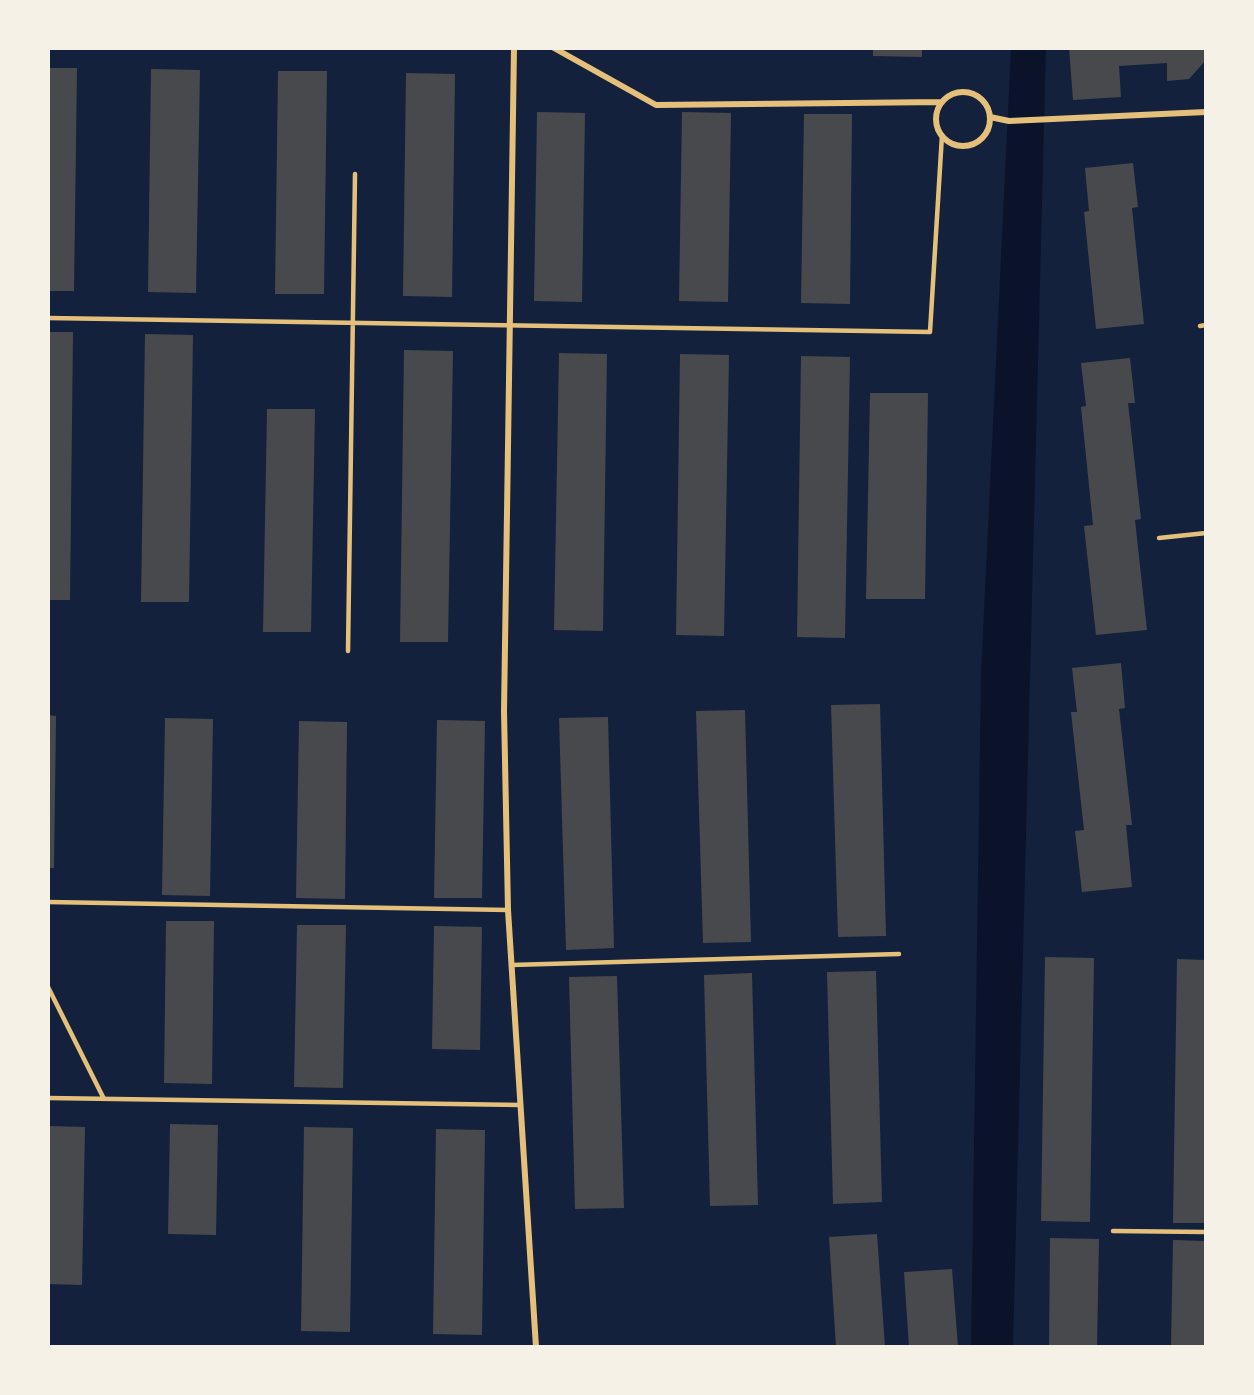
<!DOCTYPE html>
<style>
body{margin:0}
#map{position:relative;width:1254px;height:1395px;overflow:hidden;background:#14213d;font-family:"PT Sans Narrow",sans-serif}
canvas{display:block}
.frame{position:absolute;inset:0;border:50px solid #f6f1e7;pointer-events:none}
</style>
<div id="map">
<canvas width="1254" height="1395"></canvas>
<div class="frame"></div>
</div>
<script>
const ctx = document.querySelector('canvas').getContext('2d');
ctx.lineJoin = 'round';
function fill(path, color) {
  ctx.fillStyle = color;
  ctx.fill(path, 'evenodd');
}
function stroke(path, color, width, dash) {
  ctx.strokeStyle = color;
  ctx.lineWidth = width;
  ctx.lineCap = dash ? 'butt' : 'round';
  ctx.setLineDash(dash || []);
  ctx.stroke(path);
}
fill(new Path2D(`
 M 1011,48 L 1046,48 L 1013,1347 L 971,1347 L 981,673 Z`), '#0b132b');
fill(new Path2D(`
 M 873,48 L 922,48 L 922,57 L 873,56 Z
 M 1069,48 L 1206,48 L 1206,60 L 1189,79 L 1167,81 L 1167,63 L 1119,66 L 1121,97 L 1073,100 Z
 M 48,68 L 77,68 L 74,291 L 48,291 Z
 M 151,69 L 200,70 L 196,293 L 148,292 Z
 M 278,71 L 327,71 L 324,294 L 275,294 Z
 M 406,73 L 455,74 L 452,297 L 403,296 Z
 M 537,112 L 585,113 L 582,302 L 534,301 Z
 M 682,112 L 731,113 L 728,302 L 679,301 Z
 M 804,114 L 852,114 L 850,304 L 801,303 Z
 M 1133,163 L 1138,207 L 1132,208 L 1144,324 L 1096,329 L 1084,212 L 1089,211 L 1085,168 Z
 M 48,332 L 73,332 L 70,600 L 48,600 Z
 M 145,334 L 193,335 L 189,602 L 141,602 Z
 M 404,350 L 453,351 L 448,642 L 400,642 Z
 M 559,353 L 607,354 L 603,631 L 554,630 Z
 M 680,354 L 729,355 L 724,636 L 676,635 Z
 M 801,356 L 850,357 L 845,638 L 797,637 Z
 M 1130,358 L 1135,403 L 1128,403 L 1141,519 L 1135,520 L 1147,630 L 1096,635 L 1084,526 L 1093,525 L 1081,407 L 1086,406 L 1081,363 Z
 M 870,393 L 928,393 L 925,599 L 866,599 Z
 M 267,409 L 315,409 L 311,632 L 263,632 Z
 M 1121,663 L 1125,708 L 1119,709 L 1132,825 L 1126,825 L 1132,887 L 1082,892 L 1075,831 L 1084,830 L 1071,712 L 1077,712 L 1072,668 Z
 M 880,704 L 886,936 L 838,937 L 831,705 Z
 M 745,710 L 751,942 L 703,943 L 696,711 Z
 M 48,715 L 56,716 L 54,868 L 48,868 Z
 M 608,717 L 614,948 L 566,950 L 559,718 Z
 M 165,718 L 213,719 L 210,896 L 162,895 Z
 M 437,720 L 485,721 L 482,898 L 434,898 Z
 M 299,721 L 347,722 L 345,899 L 296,898 Z
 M 166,921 L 214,921 L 212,1084 L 164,1083 Z
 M 297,925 L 346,925 L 343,1088 L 294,1087 Z
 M 434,926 L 482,927 L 480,1050 L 432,1049 Z
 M 1045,957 L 1094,958 L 1090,1222 L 1041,1221 Z
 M 1177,959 L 1206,960 L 1206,1223 L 1173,1223 Z
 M 876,971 L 882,1202 L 833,1204 L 827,972 Z
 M 752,973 L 758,1205 L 710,1206 L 704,975 Z
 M 617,976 L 624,1208 L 575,1209 L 569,977 Z
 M 170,1124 L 218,1125 L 216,1235 L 168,1234 Z
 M 48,1126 L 85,1127 L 82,1285 L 48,1284 Z
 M 304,1127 L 353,1128 L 350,1332 L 301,1331 Z
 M 436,1129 L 485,1130 L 482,1335 L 433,1334 Z
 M 877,1234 L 885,1347 L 836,1347 L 829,1237 Z
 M 1050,1238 L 1099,1239 L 1097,1347 L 1049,1347 Z
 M 1173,1240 L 1206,1241 L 1206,1347 L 1171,1347 Z
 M 952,1269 L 958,1347 L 909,1347 L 904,1272 Z`), '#48494c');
stroke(new Path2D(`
 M 48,318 L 930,332 L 942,135
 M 1200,326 L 1206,325
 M 1159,538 L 1206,533
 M 348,651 L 355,174
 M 48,902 L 508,910
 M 511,965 L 899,954
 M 48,987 L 104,1099
 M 48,1098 L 521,1105
 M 1113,1231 L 1206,1232`), '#e5c07b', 4.5);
stroke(new Path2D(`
 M 514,48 L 504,711 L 508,910 L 536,1347
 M 554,48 L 656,105 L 942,102
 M936 119a27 27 0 1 1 54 0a27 27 0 1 1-54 0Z
 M 990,117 L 1009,121 L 1206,112`), '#e5c07b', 6);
</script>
